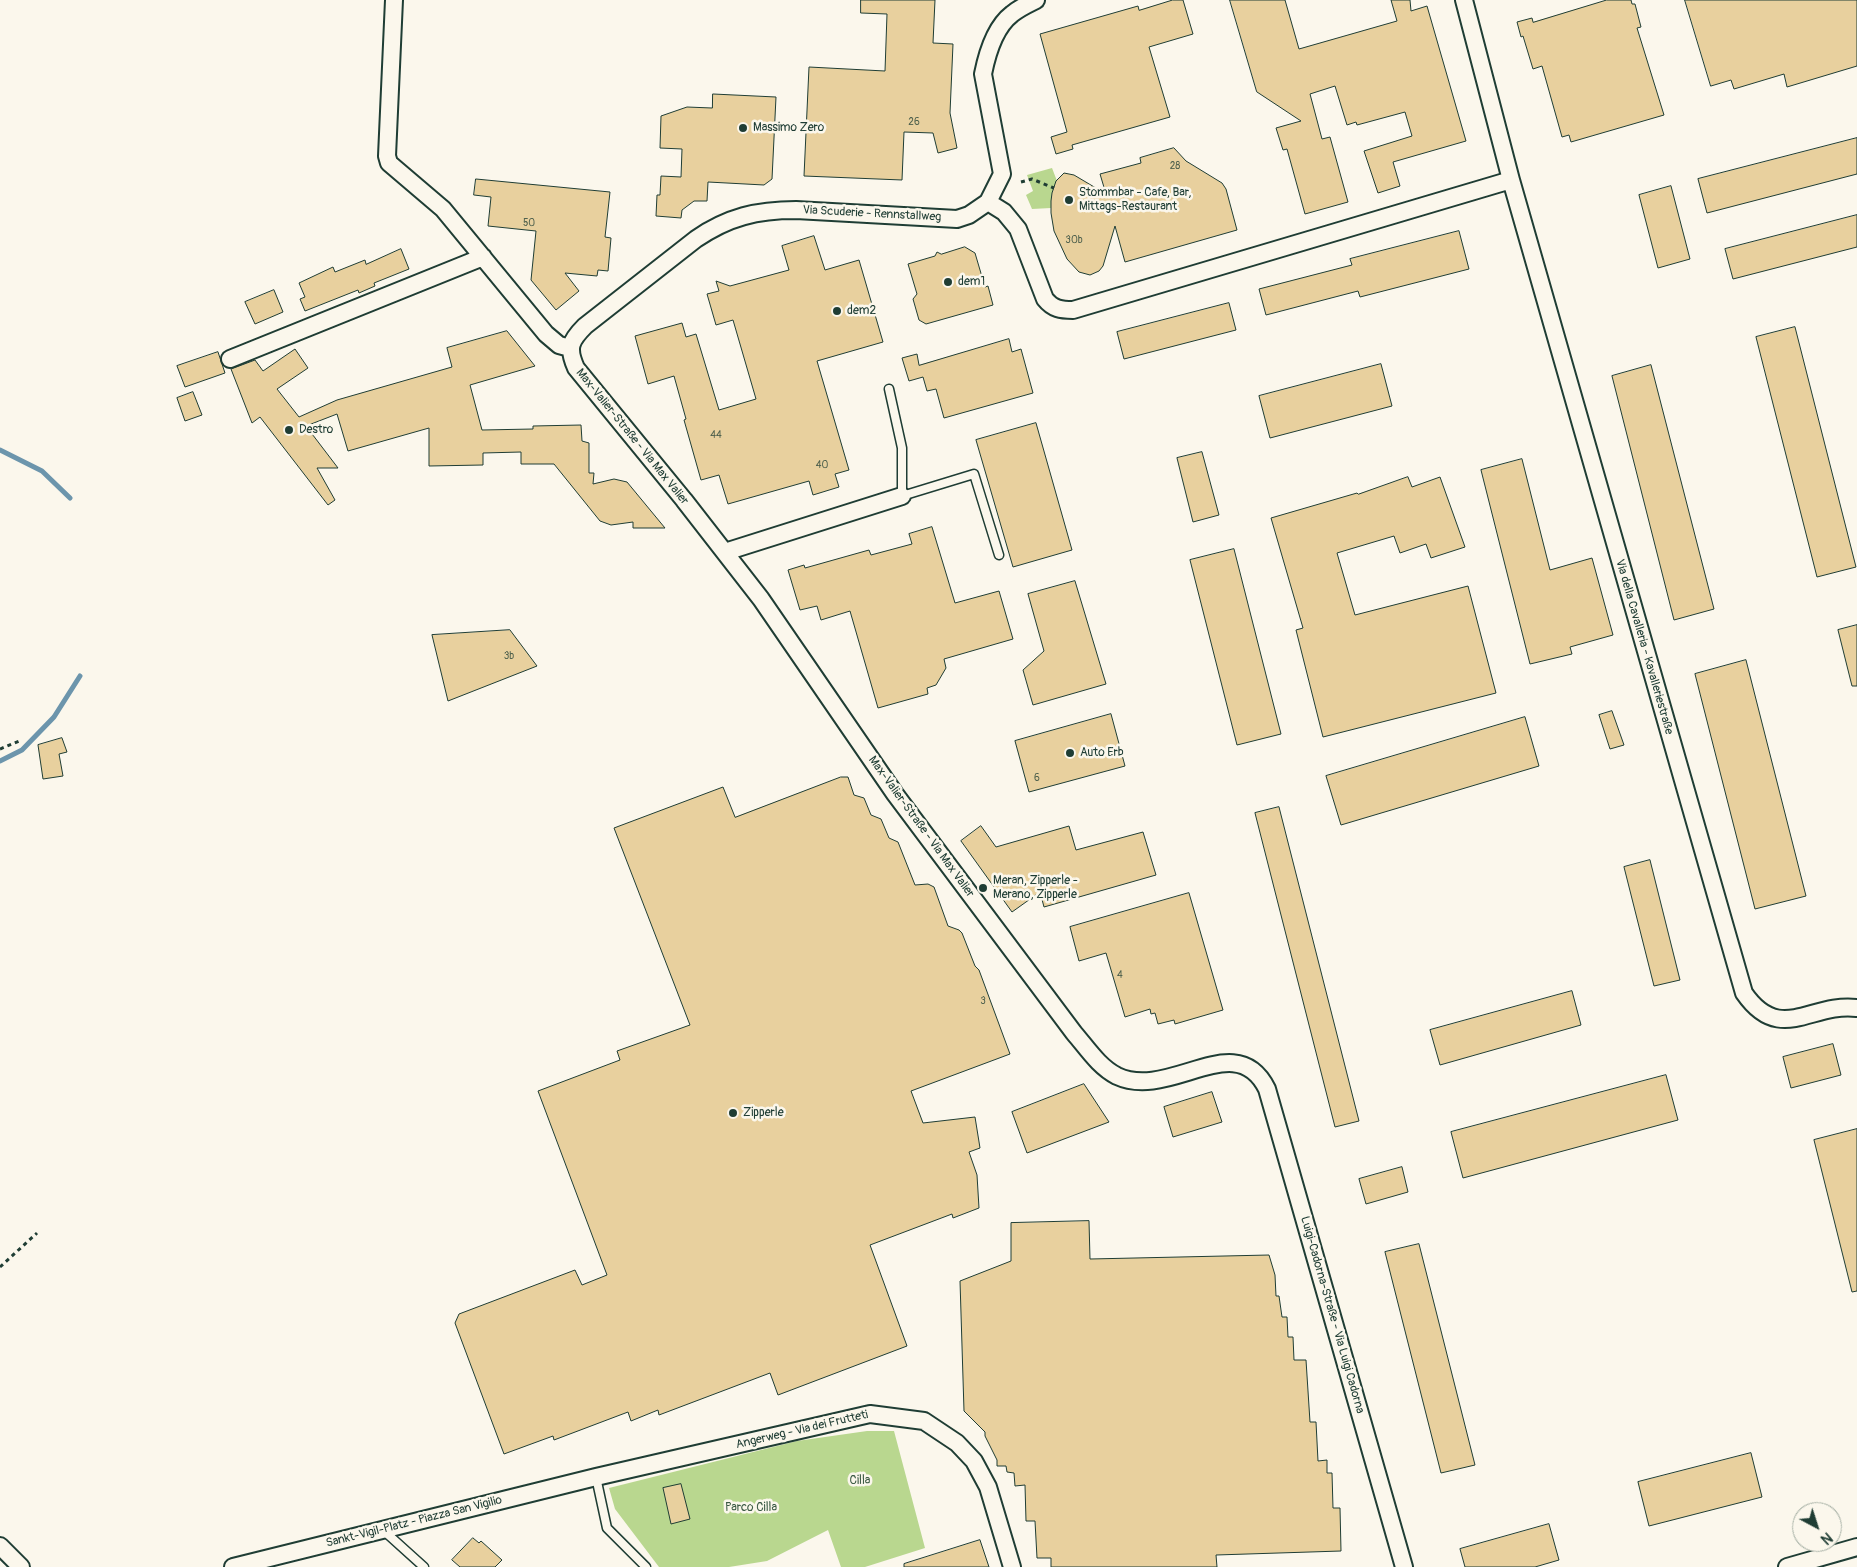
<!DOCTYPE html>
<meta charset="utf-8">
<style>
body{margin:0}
#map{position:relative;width:1857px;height:1567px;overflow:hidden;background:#fbf7ec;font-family:Pangolin,sans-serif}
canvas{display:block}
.north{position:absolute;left:1792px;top:1502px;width:50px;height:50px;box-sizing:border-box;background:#fbf7ec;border:1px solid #a3ada2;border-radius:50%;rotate:140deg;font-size:14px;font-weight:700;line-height:20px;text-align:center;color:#1f3d34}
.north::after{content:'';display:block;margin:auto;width:18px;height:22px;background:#1f3d34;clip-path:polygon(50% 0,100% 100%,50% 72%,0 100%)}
</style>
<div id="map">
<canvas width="1857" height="1567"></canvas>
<div class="north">N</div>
</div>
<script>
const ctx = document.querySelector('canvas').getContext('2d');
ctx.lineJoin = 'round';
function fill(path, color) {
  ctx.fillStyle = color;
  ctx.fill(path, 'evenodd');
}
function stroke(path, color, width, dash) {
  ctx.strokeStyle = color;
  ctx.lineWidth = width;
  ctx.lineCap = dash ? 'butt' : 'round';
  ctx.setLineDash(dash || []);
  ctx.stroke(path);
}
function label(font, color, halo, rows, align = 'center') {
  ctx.font = font + ' Pangolin,sans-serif';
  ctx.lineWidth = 5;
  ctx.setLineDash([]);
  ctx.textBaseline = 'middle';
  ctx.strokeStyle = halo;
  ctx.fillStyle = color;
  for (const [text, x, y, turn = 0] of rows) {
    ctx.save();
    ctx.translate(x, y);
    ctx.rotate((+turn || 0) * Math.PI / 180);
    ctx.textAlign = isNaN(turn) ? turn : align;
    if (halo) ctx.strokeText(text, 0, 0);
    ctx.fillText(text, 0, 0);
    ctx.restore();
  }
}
fill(new Path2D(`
 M 1052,168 L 1057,181 L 1052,193 L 1051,208 L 1032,209 L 1026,195 L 1033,191 L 1027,175 Z
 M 867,1431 L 894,1431 L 925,1548 L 865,1567 L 841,1567 L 828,1530 L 767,1561 L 729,1567 L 659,1567 L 615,1509 L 609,1488 L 797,1441 Z`), '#b9d78f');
stroke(new Path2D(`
 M 0,450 L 42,471 L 70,498
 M 0,761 L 22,750 L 54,717 L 80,676`), '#6c95ac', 5);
const building = new Path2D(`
 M 861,0 L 935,0 L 933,43 L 953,44 L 950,113 L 957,148 L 938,153 L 933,133 L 904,132 L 902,180 L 804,176 L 809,67 L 885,71 L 887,14 L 861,13 Z
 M 1173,0 L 1183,0 L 1193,34 L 1149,47 L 1170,117 L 1072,145 L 1073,149 L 1056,154 L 1051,137 L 1067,132 L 1040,34 L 1138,6 L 1139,10 Z
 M 1230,0 L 1285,0 L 1299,49 L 1397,21 L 1391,0 L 1410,0 L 1411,11 L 1427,6 L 1466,141 L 1393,162 L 1400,186 L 1378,193 L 1364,151 L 1412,136 L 1405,112 L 1357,125 L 1356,122 L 1347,125 L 1335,86 L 1310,94 L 1322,139 L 1330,137 L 1348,202 L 1305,214 L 1287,149 L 1283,150 L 1276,128 L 1301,121 L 1257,92 Z
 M 1607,0 L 1631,0 L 1632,4 L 1635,4 L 1641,27 L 1637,28 L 1664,115 L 1571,142 L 1569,135 L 1562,137 L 1542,66 L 1533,69 L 1523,36 L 1521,37 L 1517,22 L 1532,18 L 1533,22 Z
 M 1685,0 L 1857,0 L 1857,66 L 1787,87 L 1784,74 L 1734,89 L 1731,80 L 1711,86 Z
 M 713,94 L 776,97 L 772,179 L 764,185 L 708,182 L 707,201 L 694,201 L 682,210 L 681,218 L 656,216 L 657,195 L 660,195 L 661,176 L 681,177 L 682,149 L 660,148 L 661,116 L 687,107 L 712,108 Z
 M 1857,138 L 1857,174 L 1707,213 L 1698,179 Z
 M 1174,148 L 1186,161 L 1222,183 L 1226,189 L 1237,230 L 1125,262 L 1115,226 L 1103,266 L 1099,271 L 1090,275 L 1079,272 L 1067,259 L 1054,231 L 1051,213 L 1051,201 L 1052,193 L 1056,181 L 1064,173 L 1074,175 L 1106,194 L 1100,174 L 1141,163 L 1140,158 Z
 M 476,179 L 610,192 L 605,237 L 611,238 L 608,271 L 598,270 L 597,276 L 565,273 L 579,291 L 556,310 L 531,280 L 536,231 L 488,226 L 491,197 L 474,195 Z
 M 1671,186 L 1690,259 L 1658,268 L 1639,195 Z
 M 1857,215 L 1857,247 L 1733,279 L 1725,249 Z
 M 1459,231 L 1469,269 L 1360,297 L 1358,291 L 1266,315 L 1259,289 L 1352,265 L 1350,259 Z
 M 814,236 L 825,270 L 859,260 L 883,342 L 817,361 L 849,470 L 835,474 L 839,487 L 813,495 L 809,481 L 728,504 L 719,475 L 701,480 L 684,420 L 686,419 L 674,376 L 648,384 L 635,336 L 682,323 L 686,337 L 696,334 L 719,410 L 756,399 L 733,320 L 716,325 L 707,294 L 719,291 L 716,281 L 730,286 L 789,270 L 782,246 Z
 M 965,247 L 975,253 L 985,287 L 988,286 L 993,305 L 926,324 L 919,320 L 913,299 L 917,294 L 908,264 L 935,256 L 937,252 L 941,254 Z
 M 401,249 L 409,269 L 374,283 L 375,286 L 359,293 L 358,290 L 305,311 L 300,299 L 305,297 L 299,283 L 333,267 L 335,272 L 365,260 L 366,264 Z
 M 274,290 L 283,312 L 255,324 L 245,302 Z
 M 1229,303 L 1236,330 L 1124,359 L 1117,332 Z
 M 1795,327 L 1856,567 L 1817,577 L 1756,337 Z
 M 507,331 L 535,366 L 470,385 L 482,430 L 533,429 L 533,426 L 581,425 L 582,441 L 589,443 L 589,473 L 594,473 L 593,484 L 614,479 L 627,482 L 665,528 L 633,528 L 633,522 L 611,525 L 600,521 L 554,464 L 521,464 L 521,452 L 483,453 L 483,465 L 429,466 L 429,428 L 348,451 L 337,414 L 306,426 L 338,468 L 317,468 L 335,500 L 328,505 L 260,417 L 252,423 L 231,369 L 255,360 L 263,371 L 295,349 L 308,368 L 277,389 L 299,417 L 337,400 L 452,367 L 447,348 Z
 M 1009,339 L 1012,352 L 1021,349 L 1033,393 L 944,418 L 936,389 L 927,391 L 923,377 L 909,381 L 902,358 L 917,354 L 919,365 Z
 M 218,352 L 225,373 L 185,387 L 177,366 Z
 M 1381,364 L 1392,406 L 1270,438 L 1259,396 Z
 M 1651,365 L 1714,609 L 1674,620 L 1612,376 Z
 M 193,392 L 202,415 L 185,421 L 177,398 Z
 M 1036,423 L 1072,550 L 1013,567 L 976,440 Z
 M 1202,452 L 1219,515 L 1193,522 L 1177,458 Z
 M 1522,459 L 1550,570 L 1592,558 L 1613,635 L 1570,647 L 1572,654 L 1530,664 L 1481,470 Z
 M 1408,477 L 1412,487 L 1440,477 L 1465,547 L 1431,558 L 1426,544 L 1400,553 L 1394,536 L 1337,553 L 1355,615 L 1468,586 L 1496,693 L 1323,737 L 1296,630 L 1303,628 L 1271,518 L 1357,493 L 1358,494 Z
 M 932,527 L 955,603 L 999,591 L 1013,639 L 944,659 L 946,668 L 936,685 L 927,688 L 928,694 L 878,708 L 850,611 L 821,620 L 817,606 L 800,610 L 788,570 L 804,565 L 805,568 L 869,550 L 871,555 L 912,544 L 909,534 Z
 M 1234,549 L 1281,734 L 1237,745 L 1190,560 Z
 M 1075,581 L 1106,684 L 1033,705 L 1023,670 L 1044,651 L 1028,594 Z
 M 1857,625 L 1857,686 L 1852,686 L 1838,630 Z
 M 510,630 L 537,666 L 448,701 L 432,635 Z
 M 1746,660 L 1806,896 L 1755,909 L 1695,674 Z
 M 1612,711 L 1624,745 L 1610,749 L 1599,715 Z
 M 1111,714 L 1125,766 L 1029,792 L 1015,741 Z
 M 1525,717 L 1539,766 L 1341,825 L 1326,776 Z
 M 62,738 L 67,752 L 59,754 L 63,776 L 43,779 L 38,745 Z
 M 841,777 L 848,777 L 854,795 L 864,798 L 871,815 L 881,819 L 889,838 L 898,842 L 915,885 L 928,884 L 934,887 L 948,926 L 959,930 L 962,933 L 975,966 L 979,970 L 1010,1054 L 911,1091 L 923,1123 L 975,1117 L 980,1148 L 969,1152 L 977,1175 L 979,1208 L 953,1218 L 952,1214 L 870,1245 L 907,1346 L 778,1395 L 770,1373 L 659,1415 L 658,1410 L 631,1421 L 628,1412 L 554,1440 L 553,1436 L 504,1454 L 455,1323 L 459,1314 L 575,1270 L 582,1285 L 607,1275 L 538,1091 L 620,1060 L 617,1051 L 690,1025 L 614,828 L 723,787 L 735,817 Z
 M 1279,807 L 1359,1121 L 1335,1127 L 1255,813 Z
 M 981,826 L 996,847 L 1069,826 L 1076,850 L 1143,832 L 1156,875 L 1044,907 L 1040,892 L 1012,912 L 961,841 Z
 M 1650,860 L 1680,980 L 1654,986 L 1624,867 Z
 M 1189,893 L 1223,1010 L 1175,1024 L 1174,1020 L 1158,1024 L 1155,1013 L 1151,1014 L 1150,1009 L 1125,1017 L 1106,953 L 1079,961 L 1070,927 Z
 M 1572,991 L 1581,1025 L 1440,1065 L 1430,1030 Z
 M 1833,1044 L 1841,1075 L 1791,1088 L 1783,1057 Z
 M 1666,1075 L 1678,1120 L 1463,1178 L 1451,1132 Z
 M 1084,1084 L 1109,1122 L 1027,1153 L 1012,1112 Z
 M 1212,1092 L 1222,1122 L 1173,1137 L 1164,1107 Z
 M 1857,1129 L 1857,1291 L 1852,1292 L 1814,1140 Z
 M 1402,1167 L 1408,1192 L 1366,1204 L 1359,1179 Z
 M 1089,1221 L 1090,1259 L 1269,1255 L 1275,1275 L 1276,1296 L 1279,1296 L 1282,1317 L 1287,1317 L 1288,1337 L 1293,1337 L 1294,1360 L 1306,1360 L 1310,1422 L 1316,1422 L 1318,1461 L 1327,1460 L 1327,1473 L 1332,1473 L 1333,1508 L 1340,1508 L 1341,1551 L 1216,1555 L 1217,1567 L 1051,1567 L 1051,1558 L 1037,1558 L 1035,1521 L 1026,1521 L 1025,1485 L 1015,1486 L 1014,1473 L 1007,1472 L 1006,1466 L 997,1466 L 997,1460 L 985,1436 L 985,1432 L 964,1411 L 960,1281 L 1011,1261 L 1011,1223 Z
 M 1419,1244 L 1475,1465 L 1441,1473 L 1385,1252 Z
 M 1751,1453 L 1762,1497 L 1649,1526 L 1638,1482 Z
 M 681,1484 L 690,1519 L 671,1524 L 663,1488 Z
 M 1549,1524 L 1559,1560 L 1535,1567 L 1465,1567 L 1460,1549 Z
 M 473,1538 L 479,1543 L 481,1541 L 502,1560 L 495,1567 L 460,1567 L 452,1560 Z
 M 980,1540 L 989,1567 L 904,1567 L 904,1564 Z`);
fill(building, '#e8d09e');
stroke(building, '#1f3d34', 1);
const service = new Path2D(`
 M 889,389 L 902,448 L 902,496 L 974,474 L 999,555
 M 596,1477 L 607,1528 L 646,1567
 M 383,1530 L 424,1567`);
const minor = new Path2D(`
 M 394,0 L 387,156 L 389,163 L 443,209 L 546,334 L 559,345 L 570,348
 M 1036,0 C 1028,4 1019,8 1012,14 C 995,27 987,54 983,74 L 1002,174 L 988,202 L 969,215 L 957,219 L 796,210 C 757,210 728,217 696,239 L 585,326 C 570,341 567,348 576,368 L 684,500 L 761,599 L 895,794 L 1074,1033 C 1087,1048 1099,1067 1117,1076 C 1170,1101 1236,1026 1267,1089 L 1404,1567
 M 1511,180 L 1744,993 C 1780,1045 1811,1002 1857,1008
 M 988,202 L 1004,212 L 1018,229 L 1045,299 C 1053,309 1061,310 1073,310 L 1511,180 L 1464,0
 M 230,359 L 483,257
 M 725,552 L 902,496
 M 0,1546 L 21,1567
 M 233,1567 L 596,1477 L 870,1414 L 924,1421 L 957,1443 L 974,1461 L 988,1487 L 1012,1567
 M 1787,1567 L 1857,1547`);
stroke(service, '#1f3d34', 11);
stroke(minor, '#1f3d34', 20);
stroke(new Path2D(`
 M 1021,182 L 1032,179 L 1054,188
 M 0,749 L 22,740
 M 0,1267 L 37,1233`), '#1f3d34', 3, [4, 4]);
stroke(service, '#fbf7ec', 8);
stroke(minor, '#fbf7ec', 16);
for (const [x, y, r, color] of [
 [743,128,5,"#1f3d34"],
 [1069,200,5,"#1f3d34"],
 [948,282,5,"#1f3d34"],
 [837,311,5,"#1f3d34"],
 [289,430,5,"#1f3d34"],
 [1070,753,5,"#1f3d34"],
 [983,888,5,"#1f3d34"],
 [733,1113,5,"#1f3d34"]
]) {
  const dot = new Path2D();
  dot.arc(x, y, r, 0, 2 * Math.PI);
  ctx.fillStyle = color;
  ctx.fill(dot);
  stroke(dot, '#fbf7ec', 2);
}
label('10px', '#51624e', null, [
 ["26",914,122],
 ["28",1175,166],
 ["50",529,223],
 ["30b",1074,240],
 ["44",716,435],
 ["40",822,465],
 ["3b",509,656],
 ["6",1037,778],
 ["4",1120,975],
 ["3",983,1001]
]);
label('12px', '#1f3d34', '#fbf7ec', [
 ["Massimo Zero",753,128],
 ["Stommbar - Cafe, Bar,",1079,193],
 ["Mittags-Restaurant",1079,207],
 ["dem1",958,282],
 ["dem2",847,311],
 ["Destro",299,430],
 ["Auto Erb",1080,753],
 ["Meran, Zipperle -",993,881],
 ["Merano, Zipperle",993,895],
 ["Zipperle",743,1113]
], 'left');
label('12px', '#1f3d34', '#fbf7ec', [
 ["Via Scuderie - Rennstallweg",872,214,3],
 ["Max-Valier-Straße - Via Max Valier",632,437,51],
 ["Via della Cavalleria - Kavalleriestraße",1644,647,74],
 ["Max-Valier-Straße - Via Max Valier",921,827,54],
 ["Luigi-Cadorna-Straße - Via Luigi Cadorna",1332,1315,74],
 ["Angerweg - Via dei Frutteti",802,1430,-13],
 ["Sankt-Vigil-Platz - Piazza San Vigilio",414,1522,-14]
]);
label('12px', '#3e5c46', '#fbf7ec', [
 ["Cilla",860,1481],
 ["Parco Cilla",751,1508]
]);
</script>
